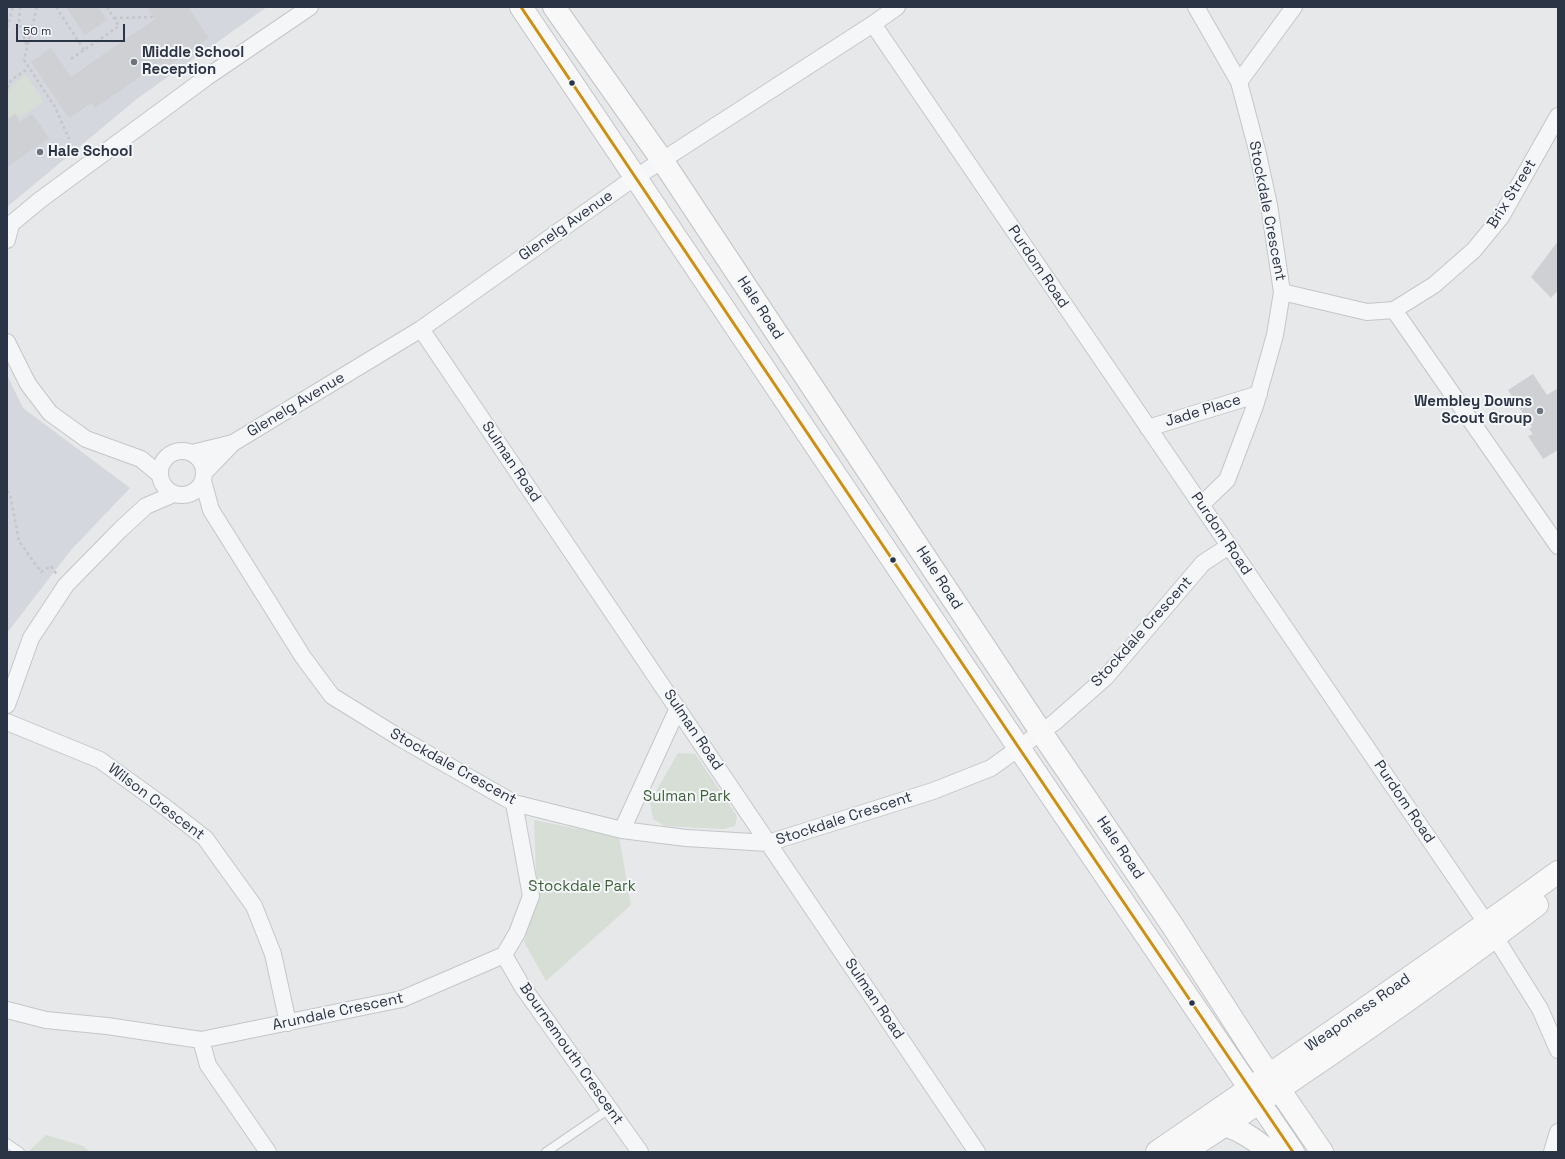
<!DOCTYPE html>
<style>
body{margin:0}
#map{position:relative;width:1565px;height:1159px;overflow:hidden;background:#e6e8ea;font-family:"Space Grotesk",sans-serif}
canvas{display:block}
.frame{position:absolute;inset:0;border:8px solid #2b3445;pointer-events:none}
.scale{position:absolute;left:16px;top:24px;width:109px;height:18px;box-sizing:border-box;border:2px solid #2b3445;border-top:0;padding-left:5px;font-size:12px;line-height:14px;white-space:nowrap;color:#2b3445;-webkit-text-stroke:3px #f4f6f9;paint-order:stroke}
</style>
<div id="map">
<canvas width="1565" height="1159"></canvas>
<div class="frame"></div>
<div class="scale">50 m</div>
</div>
<script>
const ctx = document.querySelector('canvas').getContext('2d');
ctx.lineJoin = 'round';
function fill(path, color) {
  ctx.fillStyle = color;
  ctx.fill(path, 'evenodd');
}
function stroke(path, color, width, dash) {
  ctx.strokeStyle = color;
  ctx.lineWidth = width;
  ctx.lineCap = dash ? 'butt' : 'round';
  ctx.setLineDash(dash || []);
  ctx.stroke(path);
}
function label(font, color, halo, rows, align = 'center') {
  ctx.font = font + ' "Space Grotesk",sans-serif';
  ctx.lineWidth = 4;
  ctx.setLineDash([]);
  ctx.textBaseline = 'middle';
  ctx.strokeStyle = halo;
  ctx.fillStyle = color;
  for (const [text, x, y, turn = 0] of rows) {
    ctx.save();
    ctx.translate(x, y);
    ctx.rotate((+turn || 0) * Math.PI / 180);
    ctx.textAlign = isNaN(turn) ? turn : align;
    if (halo) ctx.strokeText(text, 0, 0);
    ctx.fillText(text, 0, 0);
    ctx.restore();
  }
}
fill(new Path2D(`
 M 7,7 L 267,7 L 138,98 L 7,207 Z
 M 7,375 L 23,408 L 130,488 L 71,550 L 7,633 Z`), '#d4d7dd');
fill(new Path2D(`
 M 26,75 L 44,102 L 19,118 L 15,113 L 7,118 C 7,95 5,88 26,75 Z
 M 678,753 L 695,754 L 737,816 L 735,826 L 724,829 L 665,826 L 653,819 L 650,802 Z
 M 534,820 L 619,837 L 631,905 L 546,981 L 524,942 L 537,895 Z
 M 46,1135 L 83,1146 L 90,1152 L 28,1152 Z`), '#d6ded6');
fill(new Path2D(`
 M 66,7 L 98,7 L 107,20 L 85,35 Z
 M 147,7 L 188,7 L 209,38 L 164,69 L 160,63 L 95,108 L 91,103 L 69,118 L 31,62 L 51,48 L 71,77 L 155,19 Z
 M 15,114 L 20,122 L 32,114 L 49,138 L 7,167 L 7,120 Z
 M 1558,241 L 1558,290 L 1551,298 L 1531,277 Z
 M 1533,374 L 1547,395 L 1558,388 L 1558,450 L 1543,459 L 1528,436 L 1533,434 L 1529,429 L 1532,427 L 1508,390 Z`), '#ced0d3');
const lane = new Path2D(`
 M 7,1143 L 20,1152
 M 546,1152 L 609,1109`);
const street = new Path2D(`
 M 1196,7 L 1239,82 L 1257,150 L 1269,205 L 1282,292 L 1275,335 L 1255,406 L 1227,480 L 1201,505
 M 873,24 L 1487,924 L 1540,1009 L 1558,1050
 M 1239,82 L 1294,7
 M 7,240 L 11,224 L 40,200 L 207,77 L 310,7
 M 1282,292 L 1367,312 L 1394,310 L 1434,285 L 1474,250 L 1501,217 L 1558,116
 M 1394,310 L 1558,546
 M 421,329 L 977,1152
 M 7,342 L 28,384 L 50,413 L 86,439 L 141,459 L 159,474
 M 1148,428 L 1259,394
 M160 473a22 22 0 1 1 44 0a22 22 0 1 1-44 0Z
 M 192,453 L 233,443
 M 204,473 L 233,443 L 421,329 L 624,185 L 873,24 L 897,7
 M 203,481 L 211,510 L 303,657 L 332,696 L 400,738 L 514,803 L 622,830 L 686,838 L 768,843 L 933,791 L 991,768 L 1055,722 L 1106,677 L 1203,563 L 1229,546
 M 7,705 L 31,638 L 66,585 L 120,530 L 146,506 L 174,494
 M 7,722 L 100,760 L 165,807 L 205,838 L 254,906 L 273,954 L 288,1023
 M 622,830 L 678,708
 M 504,955 L 522,986 L 640,1152
 M 7,1010 L 46,1020 L 107,1026 L 201,1040 L 402,999 L 504,955 L 517,933 L 531,896 L 514,803
 M 201,1040 L 208,1065 L 268,1152
 M 1552,1152 L 1558,1132`);
const secondary = new Path2D(`
 M 1157,1152 C 1291,1060 1426,968 1558,872
 M 1184,1152 C 1304,1074 1423,992 1537,905`);
const primary = new Path2D(`
 M 521,7 L 1019,748 L 1293,1152
 M 554,7 L 662,160 L 1041,732 L 1172,925 L 1255,1054 L 1322,1152
 M 1225,1125 C 1243,1131 1255,1140 1270,1152`);
stroke(lane, '#c4c6c8', 10);
stroke(street, '#c4c6c8', 18);
stroke(secondary, '#c4c6c8', 24);
stroke(primary, '#c2c5c8', 24);
stroke(new Path2D(`
 M 20,7 L 19,23 L 27,46
 M 37,7 L 24,60 L 55,107 L 69,139
 M 56,7 L 84,50
 M 114,18 L 154,17
 M 7,28 L 13,7
 M 71,59 L 119,26 L 107,7
 M 7,88 L 11,80 L 29,68
 M 7,491 L 10,494 L 19,541 L 41,572 L 51,566 L 57,575`), '#c5c6ca', 2.5, [3, 3]);
stroke(lane, '#f5f6f7', 8);
stroke(street, '#f5f6f7', 16);
stroke(secondary, '#f8f8f8', 22);
stroke(primary, '#f8f8f8', 22);
stroke(new Path2D(`
 M 521,7 L 1019,748 L 1293,1152`), '#ce8f0e', 3);
for (const [x, y, r, color] of [
 [134,62,4,"#6c737f"],
 [572,83,3.5,"#2b3445"],
 [40,152,4,"#6c737f"],
 [1540,411,4,"#6c737f"],
 [893,560,3.5,"#2b3445"],
 [1192,1003,3.5,"#2b3445"]
]) {
  const dot = new Path2D();
  dot.arc(x, y, r, 0, 2 * Math.PI);
  ctx.fillStyle = color;
  ctx.fill(dot);
  stroke(dot, '#f4f6f9', 1.5);
}
label('bold 15px', '#2b3445', '#f4f6f9', [
 ["Middle School",142,53],
 ["Reception",142,70],
 ["Hale School",48,152],
 ["Wembley Downs",1532,402,"right"],
 ["Scout Group",1532,419,"right"]
], 'left');
label('15px', '#2b3445', '#f4f6f9', [
 ["Brix Street",1512,194,-58],
 ["Stockdale Crescent",1267,211,79],
 ["Glenelg Avenue",566,226,-35],
 ["Purdom Road",1038,267,56],
 ["Hale Road",760,308,57],
 ["Glenelg Avenue",296,405,-31],
 ["Jade Place",1203,411,-17],
 ["Sulman Road",511,462,56],
 ["Purdom Road",1221,534,56],
 ["Hale Road",939,578,57],
 ["Stockdale Crescent",1142,632,-48],
 ["Sulman Road",693,730,56],
 ["Stockdale Crescent",453,767,29],
 ["Wilson Crescent",156,802,37],
 ["Purdom Road",1404,802,56],
 ["Stockdale Crescent",844,819,-18],
 ["Hale Road",1120,848,56],
 ["Sulman Road",874,999,56],
 ["Arundale Crescent",338,1012,-12],
 ["Weaponess Road",1358,1013,-35],
 ["Bournemouth Crescent",571,1054,55]
]);
label('15px', '#3f6138', '#f4f6f9', [
 ["Sulman Park",687,797],
 ["Stockdale Park",582,887]
]);
</script>
